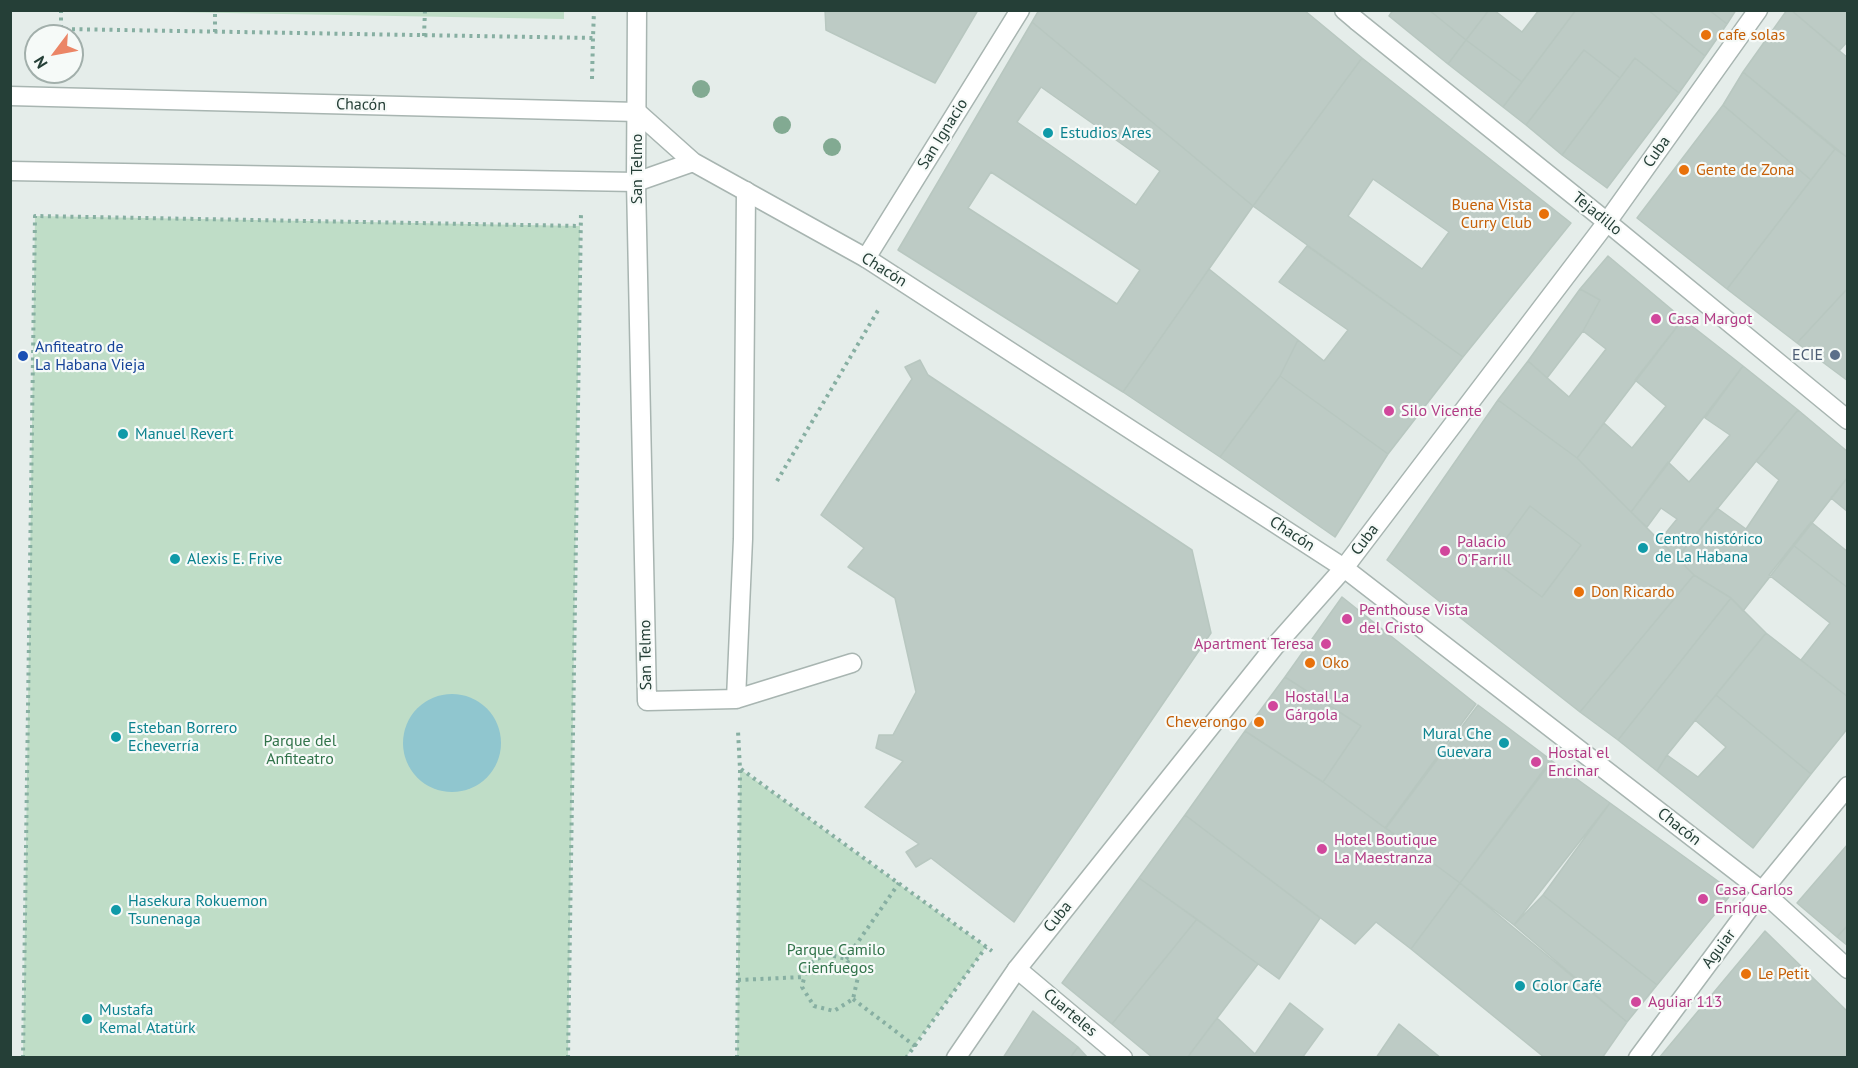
<!DOCTYPE html>
<meta charset="utf-8">
<style>
body{margin:0}
#map{position:relative;width:1858px;height:1068px;overflow:hidden;background:#e5edea;font-family:"PT Sans",sans-serif}
canvas{display:block}
.frame{position:absolute;inset:0;border:12px solid #253f37;pointer-events:none}
.north{position:absolute;left:24px;top:24px;width:60px;height:60px;box-sizing:border-box;background:#f6faf8;border:2px solid #a2afab;border-radius:50%;rotate:238deg;font-size:16px;font-weight:700;line-height:24px;text-align:center;color:#253f37}
.north::after{content:'';display:block;margin:auto;width:21px;height:27px;background:#eb8566;clip-path:polygon(50% 0,100% 100%,50% 72%,0 100%)}
</style>
<div id="map">
<canvas width="1858" height="1068"></canvas>
<div class="frame"></div>
<div class="north">N</div>
</div>
<script>
const ctx = document.querySelector('canvas').getContext('2d');
ctx.lineJoin = 'round';
function fill(path, color) {
  ctx.fillStyle = color;
  ctx.fill(path, 'evenodd');
}
function stroke(path, color, width, dash) {
  ctx.strokeStyle = color;
  ctx.lineWidth = width;
  ctx.lineCap = dash ? 'butt' : 'round';
  ctx.setLineDash(dash || []);
  ctx.stroke(path);
}
function label(font, color, halo, rows, align = 'center') {
  ctx.font = font + ' "PT Sans",sans-serif';
  ctx.lineWidth = 4.5;
  ctx.setLineDash([]);
  ctx.textBaseline = 'middle';
  ctx.strokeStyle = halo;
  ctx.fillStyle = color;
  for (const [text, x, y, turn = 0] of rows) {
    ctx.save();
    ctx.translate(x, y);
    ctx.rotate((+turn || 0) * Math.PI / 180);
    ctx.textAlign = isNaN(turn) ? turn : align;
    if (halo) ctx.strokeText(text, 0, 0);
    ctx.fillText(text, 0, 0);
    ctx.restore();
  }
}
fill(new Path2D(`
 M 564,10 L 564,19 L 115,11 L 115,10 Z
 M 35,216 L 580,226 L 568,1057 L 23,1058 Z
 M 740,769 L 986,947 L 906,1057 L 737,1057 Z`), '#bfddc7');
fill(new Path2D(`
 M403 743a49 49 0 1 1 98 0a49 49 0 1 1-98 0Z`), '#90c6cf');
const building = new Path2D(`
 M 825,10 L 978,10 L 935,83 L 826,30 Z
 M 1039,10 L 1304,10 L 1362,58 L 1253,206 L 1032,22 Z
 M 1393,10 L 1429,10 L 1466,40 L 1448,64 L 1389,16 Z
 M 1429,10 L 1489,10 L 1466,40 Z
 M 1489,10 L 1494,10 L 1522,32 L 1539,10 L 1576,10 L 1522,82 L 1466,40 Z
 M 1576,10 L 1648,10 L 1705,56 L 1679,93 L 1635,58 L 1620,78 L 1584,50 L 1526,125 L 1503,107 Z
 M 1648,10 L 1709,10 L 1727,24 L 1705,56 Z
 M 1709,10 L 1736,10 L 1727,24 Z
 M 1787,10 L 1791,10 L 1848,58 L 1848,158 L 1743,72 Z
 M 1791,10 L 1848,10 L 1848,41 L 1839,51 Z
 M 1032,22 L 1253,206 L 1123,392 L 898,250 ZM 1041,87 L 1160,171 L 1136,205 L 1017,122 ZM 991,172 L 1140,270 L 1117,304 L 968,208 Z
 M 1466,40 L 1522,82 L 1503,107 L 1448,64 Z
 M 1584,50 L 1620,78 L 1562,155 L 1526,125 Z
 M 1362,58 L 1571,223 L 1463,357 L 1253,206 ZM 1373,179 L 1449,232 L 1422,269 L 1348,216 Z
 M 1635,58 L 1679,93 L 1607,188 L 1562,155 Z
 M 1743,72 L 1835,149 L 1811,180 L 1723,105 Z
 M 1723,105 L 1811,180 L 1727,289 L 1637,218 Z
 M 1835,149 L 1848,158 L 1848,288 L 1797,343 L 1727,289 Z
 M 1307,246 L 1463,357 L 1388,454 L 1280,376 L 1298,340 L 1324,361 L 1348,330 L 1279,282 Z
 M 1608,256 L 1683,319 L 1577,458 L 1498,400 L 1528,361 L 1569,397 L 1606,349 L 1583,331 L 1600,300 L 1580,289 Z
 M 1209,269 L 1298,340 L 1280,376 L 1220,457 L 1123,392 Z
 M 1848,288 L 1848,381 L 1797,343 Z
 M 1580,289 L 1600,300 L 1583,331 L 1547,378 L 1528,361 Z
 M 1683,319 L 1743,366 L 1631,512 L 1577,458 L 1604,423 L 1632,448 L 1666,406 L 1635,380 Z
 M 920,360 L 928,375 L 1192,550 L 1211,633 L 1014,922 L 931,858 L 916,867 L 906,852 L 919,844 L 865,807 L 903,761 L 876,748 L 879,735 L 893,735 L 916,692 L 895,598 L 848,567 L 864,548 L 821,515 L 912,379 L 905,367 Z
 M 1743,366 L 1798,410 L 1677,558 L 1660,540 L 1677,519 L 1661,508 L 1647,527 L 1631,512 L 1668,462 L 1689,482 L 1730,435 L 1705,418 Z
 M 1280,376 L 1388,454 L 1335,537 L 1220,457 Z
 M 1498,400 L 1577,458 L 1694,575 L 1580,712 L 1387,560 ZM 1530,506 L 1581,545 L 1542,597 L 1491,559 Z
 M 1798,410 L 1848,452 L 1848,477 L 1743,611 L 1731,598 L 1694,575 L 1677,558 L 1717,508 L 1746,529 L 1779,480 L 1756,461 Z
 M 1848,477 L 1848,512 L 1831,498 Z
 M 1530,506 L 1581,545 L 1542,597 L 1491,559 Z
 M 1811,522 L 1848,552 L 1848,588 L 1793,545 Z
 M 1793,545 L 1848,588 L 1848,697 L 1801,660 L 1830,623 L 1769,575 Z
 M 1694,575 L 1731,598 L 1618,740 L 1580,712 Z
 M 1342,597 L 1476,704 L 1385,828 L 1323,782 L 1361,726 L 1285,677 Z
 M 1731,598 L 1766,633 L 1667,755 L 1657,771 L 1618,740 Z
 M 1766,633 L 1848,697 L 1848,728 L 1811,774 L 1716,695 Z
 M 1285,677 L 1361,726 L 1323,782 L 1245,731 Z
 M 1716,695 L 1811,774 L 1753,848 L 1657,771 L 1667,755 L 1698,777 L 1726,747 L 1695,720 Z
 M 1478,705 L 1551,760 L 1460,883 L 1386,828 Z
 M 1245,731 L 1323,782 L 1460,883 L 1411,949 L 1376,922 L 1355,944 L 1185,815 Z
 M 1552,761 L 1610,803 L 1514,925 L 1460,883 Z
 M 1610,803 L 1733,892 L 1657,985 L 1543,895 Z
 M 1185,815 L 1320,918 L 1279,979 L 1139,878 Z
 M 1848,844 L 1848,925 L 1837,937 L 1797,903 Z
 M 1139,878 L 1197,919 L 1112,1024 L 1062,983 Z
 M 1460,883 L 1627,1022 L 1602,1058 L 1545,1058 L 1411,949 Z
 M 1543,895 L 1657,985 L 1627,1022 L 1514,925 Z
 M 1197,919 L 1258,964 L 1187,1058 L 1153,1058 L 1112,1024 Z
 M 1848,925 L 1848,946 L 1837,937 Z
 M 1765,931 L 1848,1012 L 1848,1058 L 1659,1058 Z
 M 1290,1003 L 1323,1029 L 1302,1058 L 1187,1058 L 1217,1018 L 1255,1054 Z
 M 1033,1011 L 1078,1047 L 1070,1058 L 1003,1058 Z
 M 1399,1024 L 1441,1058 L 1376,1058 Z
 M 1078,1047 L 1088,1058 L 1070,1058 Z`);
fill(building, '#bdcbc5');
stroke(building, '#b8c7c0', 1.5);
const pedestrian = new Path2D(`
 M 1344,10 L 1357,21`);
const minor = new Path2D(`
 M 637,10 L 636,182 L 647,701 L 736,699 L 743,539 L 746,191
 M 1758,10 L 1607,222 L 1344,568 L 1762,891 L 1848,969
 M 1357,21 L 1607,222 L 1848,420
 M 866,258 L 1020,10
 M 736,699 L 852,663
 M 1017,969 L 1123,1058
 M 1638,1058 L 1762,891 L 1848,786`);
const tertiary = new Path2D(`
 M 10,96 L 637,112 L 693,162 L 866,258 L 1344,568 L 1275,646 L 1017,969 L 956,1058
 M 10,171 L 636,182 L 693,162`);
stroke(pedestrian, '#a8b5b1', 21);
stroke(minor, '#a8b5b1', 21);
stroke(tertiary, '#a8b5b1', 21);
stroke(new Path2D(`
 M 61,10 L 61,29 L 593,38 L 594,10
 M 215,32 L 215,10
 M 424,36 L 425,10
 M 592,79 L 593,38
 M 777,481 L 880,307
 M 741,769 L 992,951
 M 826,954 L 846,959 L 858,977 L 853,999 L 834,1011 L 814,1006 L 802,987 L 807,965 Z
 M 846,959 L 899,883
 M 738,980 L 804,977
 M 853,999 L 915,1046
 M 23,1058 L 35,216 L 580,226
 M 568,1058 L 581,212
 M 737,1058 L 740,769 L 738,731
 M 906,1058 L 986,947`), '#87afa2', 4, [3, 4.5]);
stroke(pedestrian, '#fff', 18);
stroke(minor, '#fff', 18);
stroke(tertiary, '#fff', 18);
ctx.fillStyle = '#82aa92';
for (const [x, y] of [
 [701,89],
 [782,125],
 [832,147]
]) {
  ctx.beginPath();
  ctx.arc(x, y, 9, 0, 2 * Math.PI);
  ctx.fill();
}
for (const [x, y, r, color] of [
 [1706,35,6,"#e8710a"],
 [1048,133,6,"#0f9aa8"],
 [1684,170,6,"#e8710a"],
 [1544,214,6,"#e8710a"],
 [1656,319,6,"#d1479c"],
 [1835,355,6,"#5c6f8a"],
 [23,356,6,"#1a4fb4"],
 [1389,411,6,"#d1479c"],
 [123,434,6,"#0f9aa8"],
 [1643,548,6,"#0f9aa8"],
 [1445,551,6,"#d1479c"],
 [175,559,6,"#0f9aa8"],
 [1579,592,6,"#e8710a"],
 [1347,619,6,"#d1479c"],
 [1326,644,6,"#d1479c"],
 [1310,663,6,"#e8710a"],
 [1273,706,6,"#d1479c"],
 [1259,722,6,"#e8710a"],
 [116,737,6,"#0f9aa8"],
 [1504,743,6,"#0f9aa8"],
 [1536,762,6,"#d1479c"],
 [1322,849,6,"#d1479c"],
 [1703,899,6,"#d1479c"],
 [116,910,6,"#0f9aa8"],
 [1746,974,6,"#e8710a"],
 [1520,986,6,"#0f9aa8"],
 [1636,1002,6,"#d1479c"],
 [87,1019,6,"#0f9aa8"]
]) {
  const dot = new Path2D();
  dot.arc(x, y, r, 0, 2 * Math.PI);
  ctx.fillStyle = color;
  ctx.fill(dot);
  stroke(dot, '#f6faf8', 2);
}
label('16px', '#c56008', '#f6faf8', [
 ["cafe solas",1718,35],
 ["Gente de Zona",1696,170],
 ["Buena Vista",1532,205,"right"],
 ["Curry Club",1532,223,"right"],
 ["Don Ricardo",1591,592],
 ["Oko",1322,663],
 ["Cheverongo",1247,722,"right"],
 ["Le Petit",1758,974]
], 'left');
label('16px', '#253f37', '#f6faf8', [
 ["Chacón",361,105,1],
 ["San Ignacio",943,134,-58],
 ["Cuba",1657,152,-55],
 ["San Telmo",637,169,-90],
 ["Tejadillo",1597,214,39],
 ["Chacón",884,270,32],
 ["Chacón",1292,534,33],
 ["Cuba",1365,540,-53],
 ["San Telmo",646,655,-91],
 ["Chacón",1679,827,38],
 ["Cuba",1058,917,-51],
 ["Aguiar",1719,949,-53],
 ["Cuarteles",1070,1013,40]
]);
label('16px', '#0d838f', '#f6faf8', [
 ["Estudios Ares",1060,133],
 ["Manuel Revert",135,434],
 ["Centro histórico",1655,539],
 ["de La Habana",1655,557],
 ["Alexis E. Frive",187,559],
 ["Esteban Borrero",128,728],
 ["Echeverría",128,746],
 ["Mural Che",1492,734,"right"],
 ["Guevara",1492,752,"right"],
 ["Hasekura Rokuemon",128,901],
 ["Tsunenaga",128,919],
 ["Color Café",1532,986],
 ["Mustafa",99,1010],
 ["Kemal Atatürk",99,1028]
], 'left');
label('16px', '#b23c85', '#f6faf8', [
 ["Casa Margot",1668,319],
 ["Silo Vicente",1401,411],
 ["Palacio",1457,542],
 ["O'Farrill",1457,560],
 ["Penthouse Vista",1359,610],
 ["del Cristo",1359,628],
 ["Apartment Teresa",1314,644,"right"],
 ["Hostal La",1285,697],
 ["Gárgola",1285,715],
 ["Hostal el",1548,753],
 ["Encinar",1548,771],
 ["Hotel Boutique",1334,840],
 ["La Maestranza",1334,858],
 ["Casa Carlos",1715,890],
 ["Enrique",1715,908],
 ["Aguiar 113",1648,1002]
], 'left');
label('16px', '#164399', '#f6faf8', [
 ["Anfiteatro de",35,347],
 ["La Habana Vieja",35,365]
], 'left');
label('16px', '#4e5e75', '#f6faf8', [
 ["ECIE",1823,355]
], 'right');
label('16px', '#31734a', '#f6faf8', [
 ["Parque del",300,741],
 ["Anfiteatro",300,759],
 ["Parque Camilo",836,950],
 ["Cienfuegos",836,968]
]);
</script>
